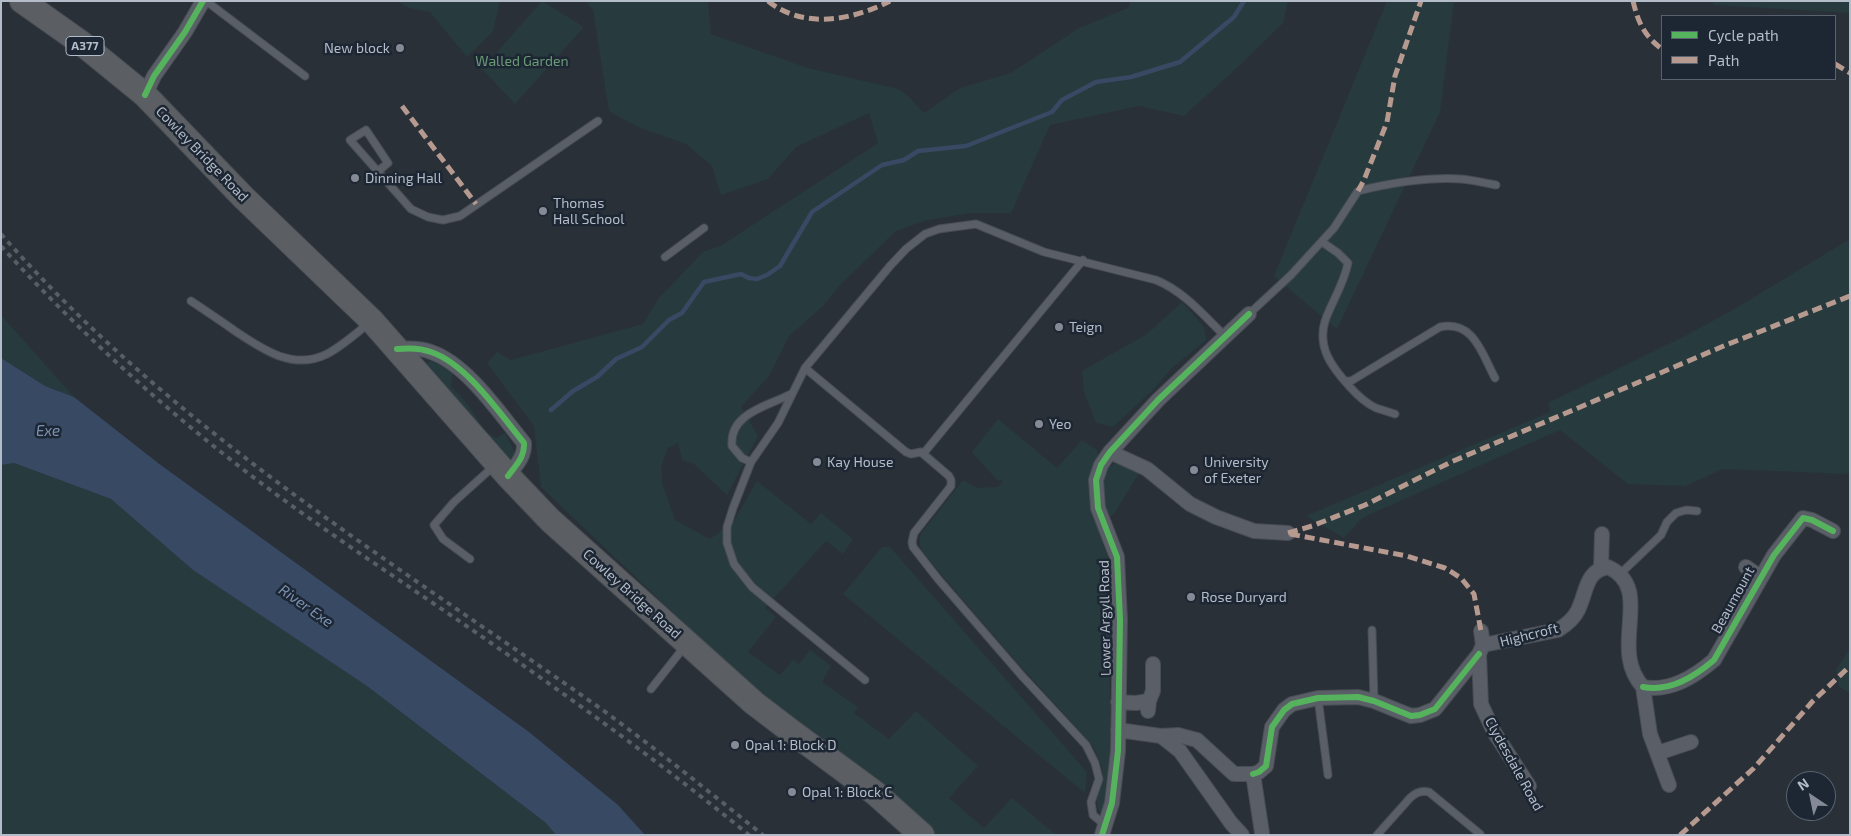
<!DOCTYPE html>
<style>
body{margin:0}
#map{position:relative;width:1851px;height:836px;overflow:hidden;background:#2a3038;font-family:"Exo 2",sans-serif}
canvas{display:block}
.frame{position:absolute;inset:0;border:2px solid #b4bcc9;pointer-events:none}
.legend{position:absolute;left:1661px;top:15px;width:175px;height:65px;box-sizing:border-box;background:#1d2633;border:1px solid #59626f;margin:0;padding:6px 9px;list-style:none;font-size:15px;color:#b4bcc9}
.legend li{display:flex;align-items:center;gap:10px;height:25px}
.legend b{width:25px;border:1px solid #59626f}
.north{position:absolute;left:1786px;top:771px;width:50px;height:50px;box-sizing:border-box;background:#1d2633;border:1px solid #59626f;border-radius:50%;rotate:326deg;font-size:14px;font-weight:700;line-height:20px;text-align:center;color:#b4bcc9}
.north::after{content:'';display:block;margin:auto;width:18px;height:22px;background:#848b96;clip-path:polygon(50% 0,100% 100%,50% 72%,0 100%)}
</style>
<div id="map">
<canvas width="1851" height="836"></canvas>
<div class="frame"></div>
<ul class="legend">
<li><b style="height:6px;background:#56b35d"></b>Cycle path</li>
<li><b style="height:6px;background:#b69a8f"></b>Path</li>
</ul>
<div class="north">N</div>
</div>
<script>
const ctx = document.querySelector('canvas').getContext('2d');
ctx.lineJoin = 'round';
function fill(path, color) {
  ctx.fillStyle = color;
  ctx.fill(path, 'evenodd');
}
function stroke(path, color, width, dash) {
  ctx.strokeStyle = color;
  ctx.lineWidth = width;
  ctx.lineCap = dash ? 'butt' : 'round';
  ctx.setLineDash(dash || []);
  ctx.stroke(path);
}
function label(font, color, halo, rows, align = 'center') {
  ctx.font = font + ' "Exo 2",sans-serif';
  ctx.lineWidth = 5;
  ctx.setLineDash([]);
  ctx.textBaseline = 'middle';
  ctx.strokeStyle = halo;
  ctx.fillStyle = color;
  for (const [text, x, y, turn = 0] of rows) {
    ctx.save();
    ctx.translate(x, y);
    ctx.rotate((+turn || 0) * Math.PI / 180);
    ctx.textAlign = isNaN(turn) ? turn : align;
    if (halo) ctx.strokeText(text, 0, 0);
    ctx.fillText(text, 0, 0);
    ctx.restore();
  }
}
fill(new Path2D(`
 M 397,1 L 500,1 L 493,31 L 467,57 L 430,12 L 409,8 Z
 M 542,1 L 584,27 L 515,104 L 482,69 Z
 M 586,1 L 708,1 L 711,34 L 808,68 L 898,89 L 909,97 L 924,113 L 960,88 L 1011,73 L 1079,28 L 1128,8 L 1131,1 L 1288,1 L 1283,23 L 1241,64 L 1184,116 L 1139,106 L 1050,125 L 1011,213 L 969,213 L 924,221 L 896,231 L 841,284 L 822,307 L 789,336 L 769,376 L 741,407 L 758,436 L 727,495 L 694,464 L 682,460 L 678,443 L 668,448 L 661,467 L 663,486 L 675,520 L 710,539 L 734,521 L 757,481 L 811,524 L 821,513 L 853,539 L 843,554 L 826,541 L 765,608 L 776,617 L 748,652 L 780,675 L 793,660 L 799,664 L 810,650 L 831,666 L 822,682 L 858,707 L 854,713 L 889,739 L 916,711 L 978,766 L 949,798 L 984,828 L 1012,798 L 1056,835 L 936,835 L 861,769 L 752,688 L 541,487 L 534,426 L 487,363 L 497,352 L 511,360 L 643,324 L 659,298 L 703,252 L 722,245 L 878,143 L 869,113 L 796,147 L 768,179 L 721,195 L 712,166 L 686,144 L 638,127 L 609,111 L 593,10 Z
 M 1387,1 L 1454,1 L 1440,112 L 1337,329 L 1274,276 Z
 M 1711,1 L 1850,1 L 1850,13 L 1715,5 Z
 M 1850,239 L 1850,474 L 1723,469 L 1685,486 L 1628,484 L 1560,430 L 1362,518 L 1344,538 L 1306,516 L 1550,412 L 1548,403 L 1689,334 L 1736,308 Z
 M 1182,302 L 1204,327 L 1206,340 L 1171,369 L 1154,389 L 1113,427 L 1096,423 L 1084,392 L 1082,371 L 1147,334 Z
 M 1,315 L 74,397 L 45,386 L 1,358 Z
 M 432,360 L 451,370 L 453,373 L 451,386 C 457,393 465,400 470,408 C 479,419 482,433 497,438 L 505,433 L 515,452 L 514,457 L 510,459 L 504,456 L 426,367 L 427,363 Z
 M 998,419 L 1057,468 L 1082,440 L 1097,450 L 1099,459 L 1110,466 L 1121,460 L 1141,470 L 1114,514 L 1097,524 L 1108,558 L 1111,771 L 1101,815 C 1091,795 1103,792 1103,776 C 1103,766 1097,755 1093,746 L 1015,660 L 922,552 C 919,544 919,540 922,532 L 963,480 L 978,488 L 998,487 L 1003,481 L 997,480 L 972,452 Z
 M 14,463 L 111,499 L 193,570 L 367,686 L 546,823 L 556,835 L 1,835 L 1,465 Z
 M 882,547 L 890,547 L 1087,772 L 1085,793 L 843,594 Z
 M 1850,648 L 1850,693 L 1839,687 L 1836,670 Z`), '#273a3e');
fill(new Path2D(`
 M 1,358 L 45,386 L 74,397 L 158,463 L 529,732 L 618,805 L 645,835 L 556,835 L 546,823 L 367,686 L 193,570 L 111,499 L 14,463 L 1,465 Z`), '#384963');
stroke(new Path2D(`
 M 551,410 L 573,391 L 597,377 L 616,359 L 642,347 L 669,320 L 682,313 L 704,282 L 741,274 L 749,278 L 757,279 L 767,275 L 780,266 L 812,212 L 882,165 L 904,160 L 918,151 L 966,146 L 1052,112 L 1062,100 L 1096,82 L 1131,77 L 1180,62 L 1234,17 L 1244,1`), '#384963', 4.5);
const service = new Path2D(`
 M 206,1 L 305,76
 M 377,172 L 388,163 L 366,130 L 350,140 L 411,209 L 428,217 L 443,220 L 460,216 L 598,121
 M 1322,242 L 1338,253 L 1348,263 C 1344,284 1332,301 1325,321 C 1317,348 1332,367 1349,386 C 1357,395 1365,403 1376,408 C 1382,410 1389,412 1395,414
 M 665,257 L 704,228
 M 191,301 C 206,311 221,321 235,331 C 262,349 293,371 327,354 C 342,346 356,334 370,322
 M 1249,314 L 1291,275 L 1334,228 L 1358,191 C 1391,183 1427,177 1461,179 C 1473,180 1485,183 1496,185
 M 805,368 L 906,452 L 911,454 L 921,452 L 949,476 L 951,480 L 951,486 L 914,533 L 912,542 L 913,547 L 938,579 L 1022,676 L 1086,745 L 1095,763 L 1099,779 L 1091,802 L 1093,815 L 1105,825
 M 1345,381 L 1351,381 L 1440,327 C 1474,320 1482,354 1495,378
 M 923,454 L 1083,260
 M 751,462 L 742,458 L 732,446 C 729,413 768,406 791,394
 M 470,559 L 443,539 L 434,525 L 454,502 L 494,466
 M 1620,574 L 1661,535 L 1667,522 L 1676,513 L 1686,510 L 1697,511
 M 1372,630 L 1374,701
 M 865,680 L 752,587 L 734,564 L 727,543 L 727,527 L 733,508 L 751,462 L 778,423 L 805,368 L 890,266 L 906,249 L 925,234 L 939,229 L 976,224 L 1044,252 L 1156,280 C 1185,292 1204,316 1226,337
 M 651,689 L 685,646
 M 1318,698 L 1328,775
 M 1377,835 L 1410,798 C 1415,793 1421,790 1429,792 L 1480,834`);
const minor = new Path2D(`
 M 145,95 L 154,76 L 185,32 L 203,1
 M 397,349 C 407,348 421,348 431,352 C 467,364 500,414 524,443 C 525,457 516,465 508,476
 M 1110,452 L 1147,469 L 1190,504 L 1216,517 L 1254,531 L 1288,533
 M 1746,567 L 1760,577
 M 1601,568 L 1602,534
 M 1481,631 L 1483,645 L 1479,654 L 1481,704 L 1494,732 L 1529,786
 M 1483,645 L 1558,630 C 1566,625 1574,619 1578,610 C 1587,592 1585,571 1608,567 C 1656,589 1607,648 1643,687
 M 1643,687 C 1670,692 1694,677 1714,660 L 1774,555 L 1803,518 L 1812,520 L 1833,531
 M 1643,687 L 1650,734 L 1669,785
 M 1118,702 L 1136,703 L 1149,701
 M 1148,711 L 1149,701 L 1153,691 L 1153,664
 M 1118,730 L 1161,736 L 1178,735 L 1197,740 L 1234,774 L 1253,774 L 1262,833
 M 1161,736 L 1180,751 L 1231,823 L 1242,835
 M 1658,753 L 1691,742
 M 1253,774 L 1259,772 L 1266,766 L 1272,727 L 1284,710 L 1292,704 L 1318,698 L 1358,697 L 1374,701 L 1411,716 L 1420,715 L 1435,709 L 1479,654
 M 1102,835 L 1112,803 L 1118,751 L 1120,620 L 1117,557 L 1098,508 L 1096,480 L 1101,465 L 1110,452 L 1158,400 L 1249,314`);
const trunk = new Path2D(`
 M 22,1 L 80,42 L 145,95 L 243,197 L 372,321 L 508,476 L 550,520 L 754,703 L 792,732 L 875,793 L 922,835`);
stroke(service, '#484c53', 9);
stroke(minor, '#484c53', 16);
stroke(trunk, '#474c53', 26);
stroke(service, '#5a5e66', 7);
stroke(minor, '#5a5e66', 14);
stroke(trunk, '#5b5f64', 24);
stroke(new Path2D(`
 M 1,234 C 170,427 390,560 597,706 C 654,747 708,791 763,835
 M 1,246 C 68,320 143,390 221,452 C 307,521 401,580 491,643 C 579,704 666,767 749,835`), '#595d64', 4, [5, 5]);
stroke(new Path2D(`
 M 768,1 C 804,30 853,20 890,1
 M 1633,1 C 1638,22 1644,36 1662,49
 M 1835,64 L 1850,73
 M 402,106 L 476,204
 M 1358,191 L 1364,180 L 1387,122 L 1395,76 L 1421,1
 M 1288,533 L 1312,526 L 1365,505 L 1451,462 L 1726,345 L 1850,296
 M 1290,534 L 1407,556 L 1445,568 L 1461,578 L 1474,594 L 1481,631
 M 1680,835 L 1754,768 L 1812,702 L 1850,666`), '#b69a8f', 5, [10, 5]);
stroke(new Path2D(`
 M 145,95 L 154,76 L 185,32 L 203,1
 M 397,349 C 407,348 421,348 431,352 C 467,364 500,414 524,443 C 525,457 516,465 508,476
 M 1643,687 C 1670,692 1694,677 1714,660 L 1774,555 L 1803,518 L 1812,520 L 1833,531
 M 1253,774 L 1259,772 L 1266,766 L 1272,727 L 1284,710 L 1292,704 L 1318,698 L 1358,697 L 1374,701 L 1411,716 L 1420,715 L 1435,709 L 1479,654
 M 1102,835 L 1112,803 L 1118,751 L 1120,620 L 1117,557 L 1098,508 L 1096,480 L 1101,465 L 1110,452 L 1158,400 L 1249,314`), '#56b35d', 6);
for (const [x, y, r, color] of [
 [400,48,5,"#848b96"],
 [355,178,5,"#848b96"],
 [543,211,5,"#848b96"],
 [1059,327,5,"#848b96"],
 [1039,424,5,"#848b96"],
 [817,462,5,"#848b96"],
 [1194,470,5,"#848b96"],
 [1191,597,5,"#848b96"],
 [735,745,5,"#848b96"],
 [792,792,5,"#848b96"]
]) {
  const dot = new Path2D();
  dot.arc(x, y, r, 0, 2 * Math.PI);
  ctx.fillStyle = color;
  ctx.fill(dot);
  stroke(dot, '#1d2633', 2);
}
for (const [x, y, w] of [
 [85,46,38]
]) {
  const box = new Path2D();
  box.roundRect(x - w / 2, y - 9.5, w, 19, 4);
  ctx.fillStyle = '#1d2633';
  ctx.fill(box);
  stroke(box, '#b4bcc9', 1);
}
label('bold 12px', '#b4bcc9', null, [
 ["A377",85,46]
]);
label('14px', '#b4bcc9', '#1d2633', [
 ["New block",390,48,"right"],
 ["Dinning Hall",365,178],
 ["Thomas",553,203],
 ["Hall School",553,219],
 ["Teign",1069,327],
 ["Yeo",1049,424],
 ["Kay House",827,462],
 ["University",1204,462],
 ["of Exeter",1204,478],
 ["Rose Duryard",1201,597],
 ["Opal 1: Block D",745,745],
 ["Opal 1: Block C",802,792]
], 'left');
label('14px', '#6b9a76', '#1d2633', [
 ["Walled Garden",522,61]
]);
label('14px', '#b4bcc9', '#1d2633', [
 ["Cowley Bridge Road",202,154,46],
 ["Cowley Bridge Road",632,594,42],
 ["Beaumount",1733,600,-61],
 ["Lower Argyll Road",1105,618,-91],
 ["Highcroft",1529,635,-14],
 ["Clydesdale Road",1514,764,61]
]);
label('italic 15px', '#7c92b1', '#1d2633', [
 ["Exe",48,431],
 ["River Exe",306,606,35]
]);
</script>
